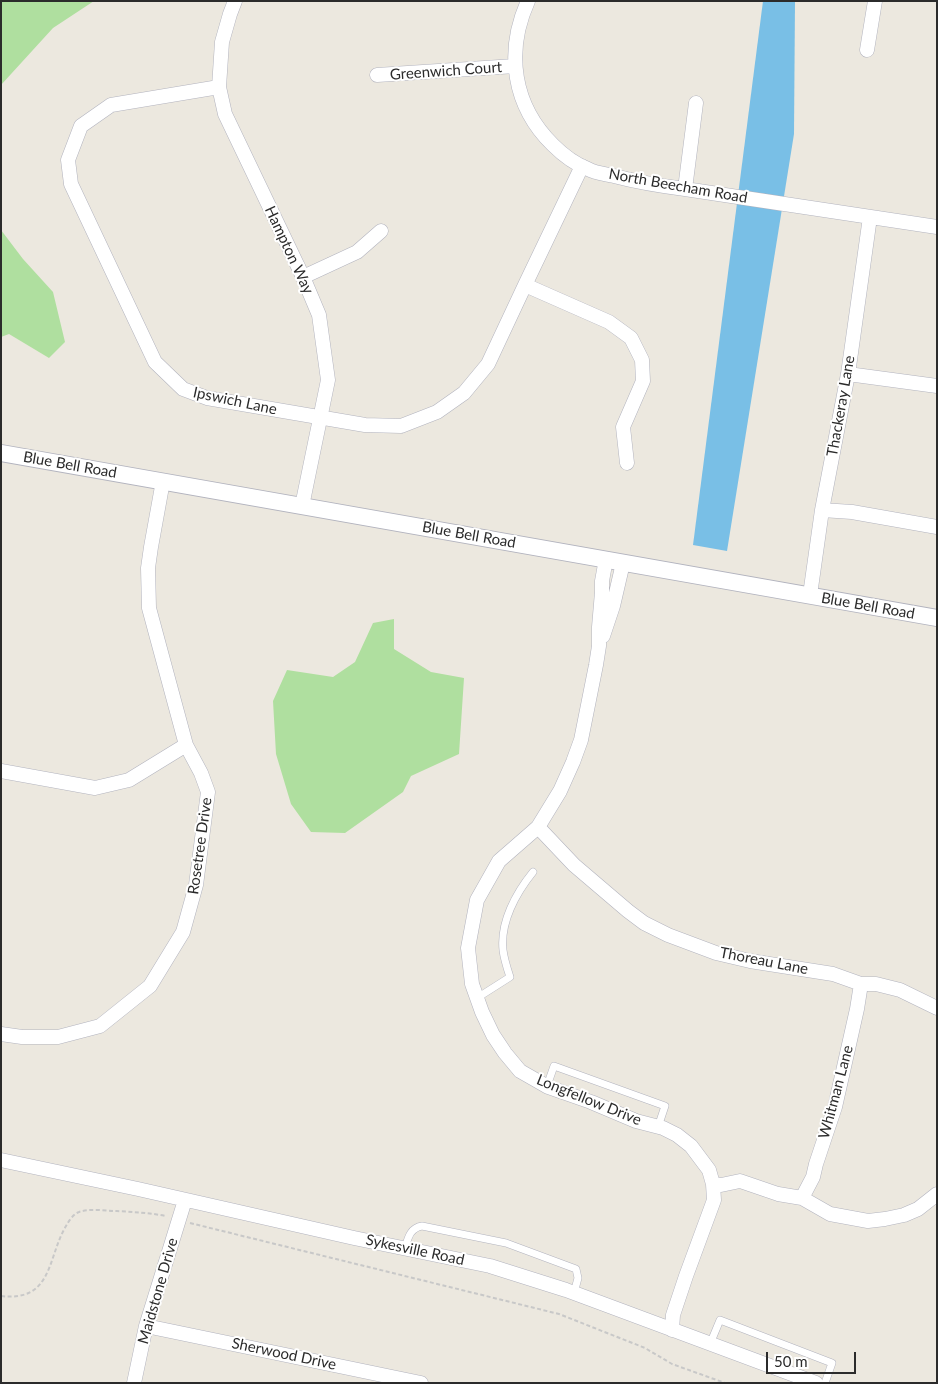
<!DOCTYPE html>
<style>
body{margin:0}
#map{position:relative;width:938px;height:1384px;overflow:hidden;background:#ece8df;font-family:Lato,sans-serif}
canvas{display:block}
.frame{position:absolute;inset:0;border:2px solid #2b2b2b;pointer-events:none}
.scale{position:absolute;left:766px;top:1352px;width:90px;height:22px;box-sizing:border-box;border:2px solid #2b2b2b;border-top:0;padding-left:6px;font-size:15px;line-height:18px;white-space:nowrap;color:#2b2b2b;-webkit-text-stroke:4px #fff;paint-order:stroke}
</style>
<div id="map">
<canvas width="938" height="1384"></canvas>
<div class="frame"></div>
<div class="scale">50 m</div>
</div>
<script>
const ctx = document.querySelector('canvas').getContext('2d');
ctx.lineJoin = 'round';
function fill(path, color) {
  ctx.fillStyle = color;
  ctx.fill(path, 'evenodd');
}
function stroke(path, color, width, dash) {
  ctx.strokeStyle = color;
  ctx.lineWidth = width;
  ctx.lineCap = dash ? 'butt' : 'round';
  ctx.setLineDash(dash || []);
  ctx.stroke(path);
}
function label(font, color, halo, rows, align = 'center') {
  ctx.font = font + ' Lato,sans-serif';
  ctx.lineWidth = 4;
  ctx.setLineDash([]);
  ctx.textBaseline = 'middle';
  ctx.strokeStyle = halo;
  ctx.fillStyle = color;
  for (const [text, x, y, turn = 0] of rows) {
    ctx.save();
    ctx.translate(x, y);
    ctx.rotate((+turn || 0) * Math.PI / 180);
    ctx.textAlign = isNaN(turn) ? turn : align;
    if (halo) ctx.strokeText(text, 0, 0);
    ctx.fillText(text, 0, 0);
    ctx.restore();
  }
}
fill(new Path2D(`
 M 1,1 L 94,1 L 53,28 L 1,85 Z
 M 1,230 L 23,259 L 53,292 L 65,342 L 49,358 L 9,334 L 1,337 Z
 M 394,619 L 394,649 L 431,672 L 464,678 L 459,754 L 411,776 L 403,792 L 345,833 L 311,832 L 291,804 L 276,754 L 273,701 L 287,670 L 333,677 L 355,662 L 373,623 Z`), '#afdf9f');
fill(new Path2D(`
 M 763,1 L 795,1 L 794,134 L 727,551 L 693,545 Z`), '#79bfe6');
const service = new Path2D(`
 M 477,998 L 510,977 C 507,968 504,959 503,950 C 500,922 516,893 533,872
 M 547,1086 L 554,1066 L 665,1106 L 658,1127
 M 405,1248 C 408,1238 410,1228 422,1226 L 506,1243 L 576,1269 L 578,1278 L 574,1293
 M 710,1344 L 720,1320 L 832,1363 L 825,1383`);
const minor = new Path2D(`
 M 235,1 L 230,14 L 222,42 L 219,87 L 225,114 L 303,277 L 319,315 L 328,380 L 302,506
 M 528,1 C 505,52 513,106 553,145 C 563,155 575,164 588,169 C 595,173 605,174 614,176 C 637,182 661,186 685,189 L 937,227
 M 867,50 L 875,1
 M 377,75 L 515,66
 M 219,87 L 111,105 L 81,126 L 68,160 L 71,184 L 155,362 L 183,389 L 207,398 L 365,425 L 401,426 L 437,412 L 464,393 L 488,364 L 525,285 L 582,166
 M 685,189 L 696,103
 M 303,277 L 357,252 L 381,231
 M 525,285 L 609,322 L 631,338 L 642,360 L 643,381 L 623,427 L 627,463
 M 848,374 L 937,386
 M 822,510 L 852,512 L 937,527
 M 606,559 L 602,581 L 602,592 L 599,627 L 599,646 L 596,665 L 581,740 L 573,762 L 560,791 L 538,827 L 499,861 L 477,900 L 468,948 L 472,984 L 482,1012 L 493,1035 L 505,1053 L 520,1071 L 548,1087 L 591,1102 L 636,1121 L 663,1128 L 677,1135 L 691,1146 L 709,1170 L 713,1184 L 714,1200 L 686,1276 L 673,1315 L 672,1330
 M 810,595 L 822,510 L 848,374 L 870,217
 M 603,636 L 613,606 L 623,563
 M 1,771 L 95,788 L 129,780 L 186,745
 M 538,827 L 574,865 L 628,911 L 644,923 L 668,935 L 716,953 L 750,961 L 833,974 L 861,984 L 876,984 L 900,990 L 937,1008
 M 1,1034 L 22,1037 L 58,1037 L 100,1026 L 150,986 L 183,932 L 196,885 L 208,792 L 201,773 L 186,745 L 149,608 L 148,568 L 151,547 L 163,481
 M 1,1160 L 138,1189 L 354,1238 L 490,1266 L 566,1290 L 816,1383
 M 713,1184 L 721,1185 L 740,1181 L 778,1194 L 802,1198 L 830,1214 L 868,1221 L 885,1219 L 904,1215 L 918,1209 L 937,1194
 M 802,1198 L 813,1177 L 816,1164 L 835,1107 L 857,1009 L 861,984
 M 146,1326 L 421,1383
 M 134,1383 L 146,1326 L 185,1200`);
const tertiary = new Path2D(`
 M 1,453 L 937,618`);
stroke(service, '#b2b3be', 8);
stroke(minor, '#b2b3be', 15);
stroke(tertiary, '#b2b3be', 18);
stroke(new Path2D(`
 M 190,1223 L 559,1314 L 645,1348 L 672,1364 L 725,1383
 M 1,1296 C 53,1302 47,1258 66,1226 C 69,1221 73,1214 79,1212 C 90,1208 105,1211 117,1211 C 134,1212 150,1213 166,1216`), '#c8c8c8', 2, [4, 2.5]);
stroke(service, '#fff', 7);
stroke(minor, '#fff', 14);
stroke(tertiary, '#fff', 16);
label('15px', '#2b2b2b', '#fff', [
 ["Greenwich Court",446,71,-4],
 ["North Beecham Road",678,186,10],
 ["Hampton Way",289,250,65],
 ["Ipswich Lane",235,401,12],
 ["Thackeray Lane",841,406,-80],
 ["Blue Bell Road",70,465,10],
 ["Blue Bell Road",469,535,10],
 ["Blue Bell Road",868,606,10],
 ["Rosetree Drive",200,846,-82],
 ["Thoreau Lane",764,961,11],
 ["Whitman Lane",836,1092,-75],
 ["Longfellow Drive",589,1100,22],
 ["Sykesville Road",415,1250,12],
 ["Maidstone Drive",158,1291,-74],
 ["Sherwood Drive",284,1354,12]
]);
</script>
